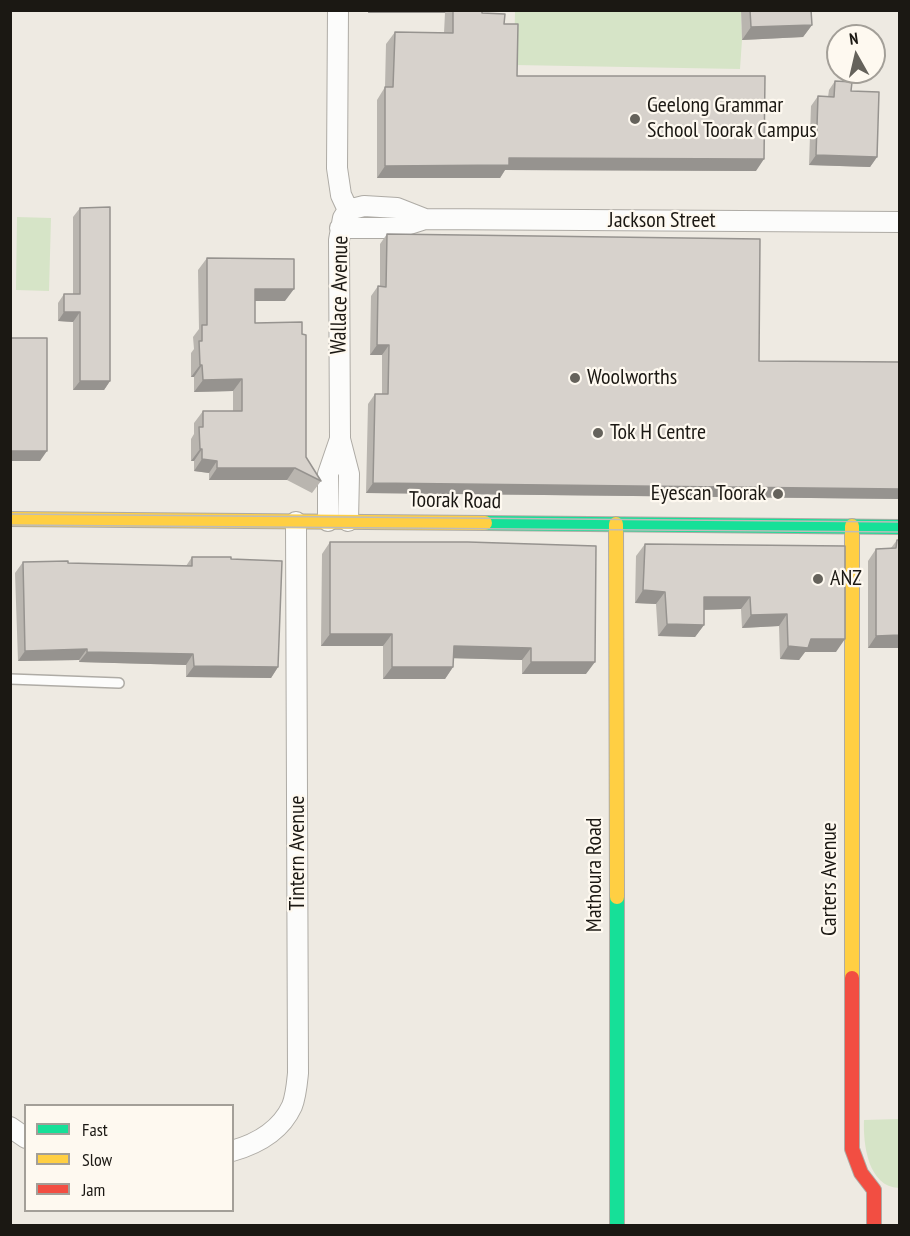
<!DOCTYPE html>
<style>
body{margin:0}
#map{position:relative;width:910px;height:1236px;overflow:hidden;background:#eeeae2;font-family:"PT Sans Narrow",sans-serif}
canvas{display:block}
.frame{position:absolute;inset:0;border:12px solid #1b1813;pointer-events:none}
.legend{position:absolute;left:24px;top:1104px;width:210px;height:108px;box-sizing:border-box;background:#fef9f0;border:2px solid #a39f98;margin:0;padding:8px 10px;list-style:none;font-size:18px;color:#1b1813}
.legend li{display:flex;align-items:center;gap:12px;height:30px}
.legend b{width:30px;border:2px solid #a39f98}
.north{position:absolute;left:826px;top:24px;width:60px;height:60px;box-sizing:border-box;background:#fef9f0;border:2px solid #a39f98;border-radius:50%;rotate:352deg;font-size:16px;font-weight:700;line-height:24px;text-align:center;color:#1b1813}
.north::after{content:'';display:block;margin:auto;width:21px;height:27px;background:#65625b;clip-path:polygon(50% 0,100% 100%,50% 72%,0 100%)}
</style>
<div id="map">
<canvas width="910" height="1236"></canvas>
<div class="frame"></div>
<ul class="legend">
<li><b style="height:8px;background:#16e098"></b>Fast</li>
<li><b style="height:8px;background:#ffcf43"></b>Slow</li>
<li><b style="height:8px;background:#f24e42"></b>Jam</li>
</ul>
<div class="north">N</div>
</div>
<script>
const ctx = document.querySelector('canvas').getContext('2d');
ctx.lineJoin = 'round';
function fill(path, color) {
  ctx.fillStyle = color;
  ctx.fill(path, 'evenodd');
}
function stroke(path, color, width, dash) {
  ctx.strokeStyle = color;
  ctx.lineWidth = width;
  ctx.lineCap = dash ? 'butt' : 'round';
  ctx.setLineDash(dash || []);
  ctx.stroke(path);
}
function label(font, color, halo, rows, align = 'center') {
  ctx.font = font + ' "PT Sans Narrow",sans-serif';
  ctx.lineWidth = 4.5;
  ctx.setLineDash([]);
  ctx.textBaseline = 'middle';
  ctx.strokeStyle = halo;
  ctx.fillStyle = color;
  for (const [text, x, y, turn = 0] of rows) {
    ctx.save();
    ctx.translate(x, y);
    ctx.rotate((+turn || 0) * Math.PI / 180);
    ctx.textAlign = isNaN(turn) ? turn : align;
    if (halo) ctx.strokeText(text, 0, 0);
    ctx.fillText(text, 0, 0);
    ctx.restore();
  }
}
fill(new Path2D(`
 M 515,11 L 741,11 L 742,40 L 740,69 L 514,65 Z
 M 17,217 L 51,218 L 49,291 L 16,290 Z
 M 899,1119 L 899,1188 C 868,1187 863,1144 864,1120 Z`), '#d6e4c7');
const lane = new Path2D(`
 M 10,679 L 119,683`);
const street = new Path2D(`
 M 338,10 L 337,168 L 341,195 L 348,210 L 343,218 L 339,240 L 340,439 L 349,474 L 348,521
 M 348,210 L 364,206 L 397,208 L 425,219
 M 340,228 L 397,228 L 425,219 L 900,222
 M 328,521 L 328,474 L 340,439
 M 10,1127 L 26,1138
 M 232,1151 C 257,1144 281,1130 292,1106 C 296,1096 297,1083 298,1073 L 296,522`);
const fast = new Path2D(`
 M 485,523 L 900,527
 M 617,897 L 617,1226`);
const slow = new Path2D(`
 M 10,519 L 485,523
 M 616,524 L 617,897
 M 852,526 L 852,978`);
const jam = new Path2D(`
 M 852,978 L 852,1149 L 861,1173 L 874,1190 L 874,1226`);
stroke(lane, '#aeaba5', 12);
stroke(street, '#aeaba5', 22);
stroke(fast, '#aeaba5', 16);
stroke(slow, '#aeaba5', 16);
stroke(jam, '#aeaba5', 16);
stroke(lane, '#fcfcfb', 9);
stroke(street, '#fcfcfb', 20);
stroke(fast, '#16e098', 14);
stroke(slow, '#ffcf43', 14);
stroke(jam, '#f24e42', 14);
stroke(new Path2D(`
 M 10,514 L 900,522
 M 10,525 L 900,532`), '#bebcba', 1.5);
fill(new Path2D(`
 M 368,10 L 482,10 L 482,13 L 504,24 L 517,76 L 756,171 L 505,170 L 500,178 L 377,178 L 377,100 L 385,87 L 386,44 L 395,32 L 444,33 L 445,13 L 368,13 Z
 M 741,10 L 811,10 L 812,25 L 803,37 L 742,40 Z
 M 835,81 L 851,91 L 877,157 L 870,167 L 809,165 L 811,106 L 818,96 L 828,97 L 829,90 Z
 M 80,208 L 110,381 L 104,390 L 73,390 L 73,322 L 58,321 L 58,303 L 64,294 L 73,294 L 73,217 Z
 M 387,234 L 759,361 L 900,362 L 900,499 L 366,493 L 368,404 L 375,394 L 382,394 L 382,355 L 370,355 L 371,296 L 378,286 L 380,286 L 380,244 Z
 M 207,258 L 285,301 L 255,301 L 255,323 L 306,457 L 321,481 L 312,493 L 287,480 L 209,480 L 209,473 L 194,471 L 194,461 L 191,461 L 191,439 L 194,434 L 194,423 L 203,411 L 233,411 L 233,391 L 194,392 L 194,377 L 191,377 L 191,353 L 194,349 L 193,337 L 199,329 L 198,270 Z
 M 897,540 L 900,540 L 900,648 L 868,648 L 868,561 L 876,549 L 891,548 Z
 M 330,542 L 586,674 L 522,674 L 522,660 L 453,658 L 453,667 L 445,679 L 383,679 L 383,646 L 321,646 L 322,554 Z
 M 645,544 L 845,546 L 836,652 L 805,652 L 799,660 L 780,659 L 779,626 L 742,628 L 741,609 L 704,610 L 704,625 L 695,637 L 658,636 L 656,604 L 635,603 L 636,556 Z
 M 192,557 L 231,559 L 278,667 L 271,678 L 186,677 L 186,665 L 79,662 L 79,660 L 18,661 L 15,573 L 23,562 L 186,566 Z`), '#b9b5af');
fill(new Path2D(`
 M 369,10 L 446,10 L 445,13 L 368,13 Z
 M 812,25 L 803,37 L 742,40 L 751,27 Z
 M 816,155 L 877,157 L 870,167 L 809,165 Z
 M 509,158 L 764,159 L 756,171 L 505,170 L 500,178 L 377,178 L 385,166 Z
 M 255,289 L 294,289 L 285,301 L 247,301 Z
 M 64,312 L 80,312 L 73,322 L 58,321 Z
 M 377,345 L 389,345 L 382,355 L 370,355 Z
 M 200,365 L 202,365 L 194,377 L 191,377 Z
 M 242,379 L 233,391 L 194,392 L 203,380 Z
 M 80,381 L 110,381 L 104,390 L 73,390 Z
 M 200,449 L 202,449 L 194,461 L 191,461 Z
 M 10,451 L 47,451 L 40,461 L 10,461 Z
 M 202,459 L 217,461 L 209,473 L 194,471 Z
 M 217,468 L 295,468 L 287,480 L 209,480 Z
 M 373,483 L 900,489 L 900,499 L 366,493 Z
 M 643,590 L 665,592 L 656,604 L 635,603 Z
 M 704,597 L 750,597 L 741,609 L 695,610 Z
 M 787,614 L 779,626 L 742,628 L 751,615 Z
 M 667,624 L 704,625 L 695,637 L 658,636 Z
 M 330,634 L 392,634 L 383,646 L 321,646 Z
 M 900,635 L 900,648 L 868,648 L 876,636 Z
 M 811,639 L 845,639 L 836,652 L 805,652 L 799,660 L 780,659 L 788,646 Z
 M 454,646 L 531,648 L 522,660 L 445,658 Z
 M 87,649 L 79,660 L 18,661 L 25,651 Z
 M 87,652 L 193,654 L 186,665 L 79,662 Z
 M 531,662 L 595,662 L 586,674 L 522,674 Z
 M 194,666 L 278,667 L 271,678 L 186,677 Z
 M 392,667 L 453,667 L 445,679 L 383,679 Z`), '#96938f');
const building = new Path2D(`
 M 453,10 L 482,10 L 482,13 L 505,14 L 504,24 L 518,24 L 517,76 L 765,76 L 764,159 L 509,158 L 509,165 L 385,166 L 385,87 L 393,87 L 395,32 L 453,33 Z
 M 750,10 L 811,10 L 812,25 L 751,27 Z
 M 835,81 L 852,82 L 851,91 L 879,92 L 877,157 L 816,155 L 818,96 L 834,97 Z
 M 110,207 L 110,381 L 80,381 L 80,312 L 64,312 L 64,294 L 80,294 L 80,208 Z
 M 387,234 L 760,239 L 759,361 L 900,362 L 900,489 L 373,483 L 375,394 L 388,394 L 389,345 L 377,345 L 378,286 L 386,287 Z
 M 207,258 L 294,259 L 294,289 L 255,289 L 255,323 L 302,322 L 302,334 L 306,335 L 306,457 L 321,481 L 295,468 L 217,468 L 217,461 L 202,459 L 202,449 L 200,449 L 199,427 L 203,427 L 203,411 L 242,411 L 242,379 L 203,380 L 202,365 L 200,365 L 199,341 L 202,341 L 202,325 L 207,325 Z
 M 10,338 L 47,338 L 47,451 L 10,451 Z
 M 897,540 L 900,540 L 900,635 L 876,636 L 876,549 L 896,548 Z
 M 330,542 L 468,542 L 596,546 L 595,662 L 531,662 L 531,648 L 454,646 L 453,667 L 392,667 L 392,634 L 330,634 Z
 M 645,544 L 845,546 L 845,639 L 811,639 L 808,648 L 788,646 L 787,614 L 751,615 L 750,597 L 704,597 L 704,625 L 667,624 L 665,592 L 643,590 Z
 M 192,557 L 231,557 L 231,559 L 282,561 L 278,667 L 194,666 L 193,654 L 87,652 L 87,649 L 25,651 L 23,562 L 68,561 L 68,563 L 192,566 Z`);
fill(building, '#d7d2cc');
stroke(building, '#96938f', 1.5);
for (const [x, y, r, color] of [
 [635,119,6,"#65625b"],
 [575,378,6,"#65625b"],
 [598,433,6,"#65625b"],
 [778,494,6,"#65625b"],
 [818,579,6,"#65625b"]
]) {
  const dot = new Path2D();
  dot.arc(x, y, r, 0, 2 * Math.PI);
  ctx.fillStyle = color;
  ctx.fill(dot);
  stroke(dot, '#fef9f0', 2);
}
label('22px', '#1b1813', '#fef9f0', [
 ["Geelong Grammar",647,106],
 ["School Toorak Campus",647,131],
 ["Woolworths",587,378],
 ["Tok H Centre",610,433],
 ["Eyescan Toorak",766,494,"right"],
 ["ANZ",830,579]
], 'left');
label('22px', '#1b1813', '#fef9f0', [
 ["Jackson Street",662,221],
 ["Wallace Avenue",340,295,-89],
 ["Toorak Road",455,501,1],
 ["Tintern Avenue",298,853,-90],
 ["Mathoura Road",595,875,-90],
 ["Carters Avenue",830,879,-90]
]);
</script>
